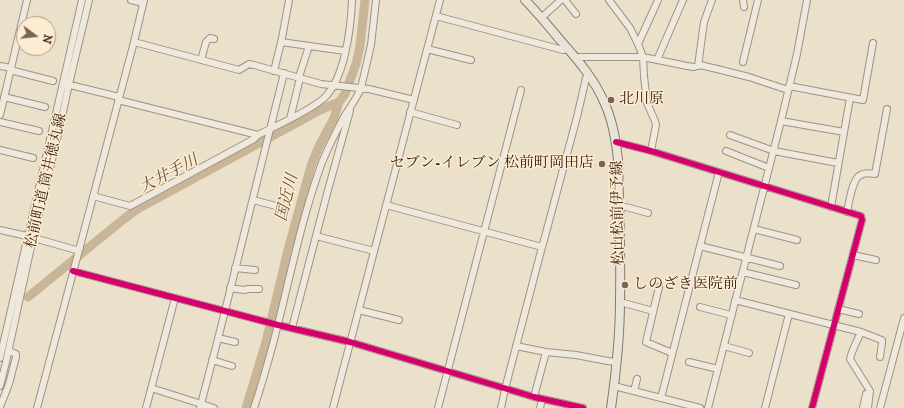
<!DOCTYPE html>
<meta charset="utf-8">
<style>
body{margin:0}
#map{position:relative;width:904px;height:408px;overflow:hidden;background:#ebe0c9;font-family:"IM FELL DW Pica",serif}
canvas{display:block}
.north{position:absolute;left:16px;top:16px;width:40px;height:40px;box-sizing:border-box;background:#fcedd2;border:1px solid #b09b86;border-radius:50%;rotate:105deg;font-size:11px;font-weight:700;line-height:16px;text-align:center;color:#3e2114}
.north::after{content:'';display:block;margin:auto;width:14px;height:18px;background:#7b6453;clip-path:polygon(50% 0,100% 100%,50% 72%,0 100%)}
</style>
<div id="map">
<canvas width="904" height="408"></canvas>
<div class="north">N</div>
</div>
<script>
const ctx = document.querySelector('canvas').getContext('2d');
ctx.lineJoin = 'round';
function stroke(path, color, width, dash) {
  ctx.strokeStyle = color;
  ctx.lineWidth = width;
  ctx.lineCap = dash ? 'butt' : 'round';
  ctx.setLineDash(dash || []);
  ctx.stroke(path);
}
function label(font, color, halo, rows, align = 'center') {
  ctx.font = font + ' "IM FELL DW Pica","Noto Serif JP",serif';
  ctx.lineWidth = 3;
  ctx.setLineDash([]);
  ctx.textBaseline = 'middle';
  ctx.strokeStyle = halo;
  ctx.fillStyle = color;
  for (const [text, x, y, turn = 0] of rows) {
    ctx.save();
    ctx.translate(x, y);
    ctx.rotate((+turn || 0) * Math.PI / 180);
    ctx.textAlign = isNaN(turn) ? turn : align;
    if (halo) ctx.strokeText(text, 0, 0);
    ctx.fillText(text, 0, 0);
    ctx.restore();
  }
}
stroke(new Path2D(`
 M 28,297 L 125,218 L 139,208 L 322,109 L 339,102
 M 246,408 L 266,342 L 287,254 L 311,166 L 319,146 L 334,118 L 339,102 L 345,94 L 356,64 L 360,46 L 365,0`), '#c9b597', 9);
const minor = new Path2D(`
 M 131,0 L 143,3
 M 565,0 L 576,14
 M 609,0 L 630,28 L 638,44 L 643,57 L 644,76 L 647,103 L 655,121 L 656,125 L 651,151
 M 743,0 L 744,7
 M 436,16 L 563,50 L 568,49
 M 541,18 L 561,0
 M 134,42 L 239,70 L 249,64 L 254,65 L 321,84 L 369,89 L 414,100
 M 281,42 L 345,51
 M 638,44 L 658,0
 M 427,49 L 471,60
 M 576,58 L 579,57 L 643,57 L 687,66 L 694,67 L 700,65 L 717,69 L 749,77 L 788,90
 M 201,60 L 206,42 L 210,38 L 214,39
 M 657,60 L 683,0
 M 743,62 L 758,0
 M 0,66 L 11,68
 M 698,66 L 704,22 L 712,0
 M 10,70 L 53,81
 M 274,71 L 282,38 L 289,0
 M 299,77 L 309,46
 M 66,84 L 119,97
 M 789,86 L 863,100 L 873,43
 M 4,97 L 45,107
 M 118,100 L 258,135 C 279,124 306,113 323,99 C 345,80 351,27 352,0
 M 410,112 L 457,125
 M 0,115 L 27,0
 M 290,119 L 300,78
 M 781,121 L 844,132
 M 0,122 L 39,131
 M 730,135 L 774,151 L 838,163
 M 616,142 L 651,151 L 861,216 L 862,220 L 812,408
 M 0,150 L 33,158
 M 726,151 L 769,168
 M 93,196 L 130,206 L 254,139 L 258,135
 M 253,200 L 276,206
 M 386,205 L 542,247
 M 619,207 L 626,207 L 648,213
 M 831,207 L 850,98
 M 847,212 C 849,203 852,181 859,176 C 864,172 870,173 875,174 L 887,109
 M 754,229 L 797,240
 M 0,230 L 27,236 L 76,250 L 80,248
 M 316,236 L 374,251
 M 700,246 L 780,266
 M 853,255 L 876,260
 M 235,268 L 255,270
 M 73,271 L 278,325 L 350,342 L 534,397 L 583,408
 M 743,272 L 796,285
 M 659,287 L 646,342 L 672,353
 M 230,288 L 244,290 L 248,289 L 259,289
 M 735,300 L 861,332 L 879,339 L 882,340 L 882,343 L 880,357
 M 620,302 L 653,311
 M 700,307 L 731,315
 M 838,309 L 859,314
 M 359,310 L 399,320
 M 292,328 L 328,190 L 350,111
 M 861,332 C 858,339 851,352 850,359 L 870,391 L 868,408
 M 218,338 L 235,342
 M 516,346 L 546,352 L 576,355 L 608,361 L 616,362
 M 724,346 L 749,353
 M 0,358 C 27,239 55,119 82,0
 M 212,360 L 232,366
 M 689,362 L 718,369
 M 0,386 L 6,362 L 33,238 L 59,131 L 69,84 L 89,0
 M 614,386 L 700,408
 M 151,388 L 214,408
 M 634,391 L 637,379
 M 534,397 L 546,352
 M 661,398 L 719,172
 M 0,407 L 9,384 L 16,357 L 16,354 L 9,351
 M 37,408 L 79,250 L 134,42 L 144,0
 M 146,408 L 175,298
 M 200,408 L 220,331 L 284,73
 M 254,408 C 261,387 267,366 273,344 C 288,287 299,228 319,171 C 325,152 335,134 344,117 C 350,107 357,98 361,88 L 371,45 L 376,0
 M 333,408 L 440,0
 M 438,408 L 521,90
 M 501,408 L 505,389 L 542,247 L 543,244 L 577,117 L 586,78 L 588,74
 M 540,408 L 542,399
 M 708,408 L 781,121 L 797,54 L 807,0
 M 765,408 L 789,314
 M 863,408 L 866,394
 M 880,408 L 904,318`);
const major = new Path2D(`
 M 525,0 C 538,13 549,27 561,41 C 578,60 595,80 605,104 C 613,122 616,140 618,160 C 619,207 621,254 620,301 C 620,337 616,373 611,408`);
stroke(minor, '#9d9385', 8);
stroke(major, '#847a6d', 10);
stroke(minor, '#eee8dd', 6);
stroke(major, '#eae3d7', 8);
stroke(new Path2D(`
 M 616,142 L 651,151 L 861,216 L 862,220 L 812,408
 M 73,271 L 278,325 L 350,342 L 534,397 L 583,408`), '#d6006c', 6);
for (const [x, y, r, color] of [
 [611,100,4,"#7b6453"],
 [602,164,4,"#7b6453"],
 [625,285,4,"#7b6453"]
]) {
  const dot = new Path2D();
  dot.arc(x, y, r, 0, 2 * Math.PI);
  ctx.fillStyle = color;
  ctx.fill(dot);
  stroke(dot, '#fcedd2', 1.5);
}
label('15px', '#3e2114', '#fcedd2', [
 ["北川原",619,100],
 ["セブン-イレブン 松前町岡田店",594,164,"right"],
 ["しのざき医院前",633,285]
], 'left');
label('15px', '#3e2114', '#fcedd2', [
 ["松前町道 筒井徳丸線",47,181,-77],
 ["松山松前伊予線",619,213,-91]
]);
label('italic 16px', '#694e3a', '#fcedd2', [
 ["大井手川",169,175,-28],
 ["国近川",288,198,-76]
]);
</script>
